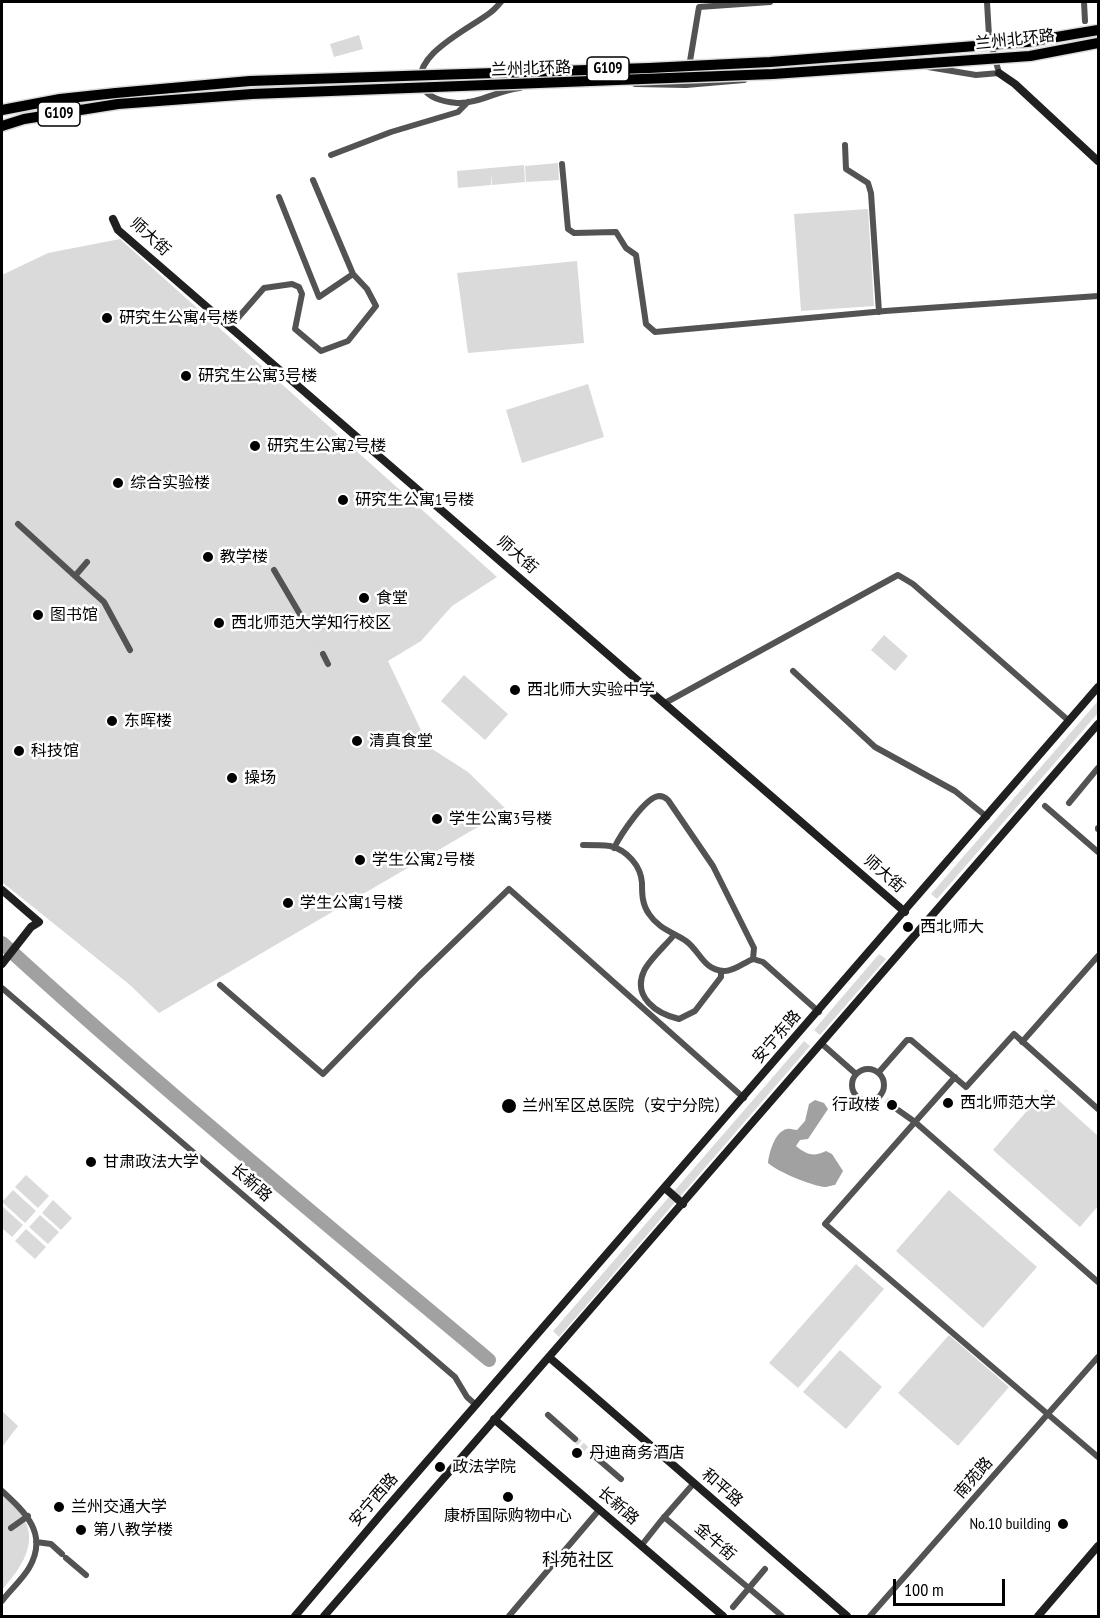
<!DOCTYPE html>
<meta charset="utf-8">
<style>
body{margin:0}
#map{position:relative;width:1100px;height:1618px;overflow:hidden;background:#fff;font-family:"PT Sans Narrow",sans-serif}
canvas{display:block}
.frame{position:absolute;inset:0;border:3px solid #000;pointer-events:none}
.scale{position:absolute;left:893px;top:1579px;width:112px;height:27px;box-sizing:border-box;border:3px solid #000;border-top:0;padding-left:8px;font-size:18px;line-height:21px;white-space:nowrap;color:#000;-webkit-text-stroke:4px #fff;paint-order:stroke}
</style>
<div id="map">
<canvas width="1100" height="1618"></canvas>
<div class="frame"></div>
<div class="scale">100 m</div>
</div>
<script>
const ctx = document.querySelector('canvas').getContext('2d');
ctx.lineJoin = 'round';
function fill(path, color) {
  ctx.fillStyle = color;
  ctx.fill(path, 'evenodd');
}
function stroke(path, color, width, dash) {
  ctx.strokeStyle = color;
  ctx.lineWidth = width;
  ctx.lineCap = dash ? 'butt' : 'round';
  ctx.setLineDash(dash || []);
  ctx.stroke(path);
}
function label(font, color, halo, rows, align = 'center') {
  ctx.font = font + ' "PT Sans Narrow","Noto Sans SC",sans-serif';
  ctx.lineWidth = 5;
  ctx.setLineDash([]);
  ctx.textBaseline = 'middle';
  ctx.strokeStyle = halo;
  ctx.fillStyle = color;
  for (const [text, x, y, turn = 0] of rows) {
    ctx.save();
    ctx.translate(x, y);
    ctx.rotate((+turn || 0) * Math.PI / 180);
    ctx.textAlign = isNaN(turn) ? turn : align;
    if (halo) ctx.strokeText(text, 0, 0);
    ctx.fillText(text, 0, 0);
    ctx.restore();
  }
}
fill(new Path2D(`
 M 359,35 L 363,49 L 334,57 L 330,44 Z
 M 558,163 L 559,180 L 526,182 L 525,166 Z
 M 524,165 L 525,182 L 492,185 L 491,174 L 491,185 L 458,188 L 457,171 Z
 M 868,209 L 874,306 L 801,311 L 794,214 Z
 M 120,239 L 497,577 L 452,606 L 421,641 L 388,661 L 429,747 L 468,772 L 507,810 L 159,1013 L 130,985 L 2,882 L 2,275 L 48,253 Z
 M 577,261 L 584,343 L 468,353 L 457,273 Z
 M 588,384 L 604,437 L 522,463 L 506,410 Z
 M 884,635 L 908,656 L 895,671 L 871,650 Z
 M 464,675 L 508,714 L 485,740 L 441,701 Z
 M 1098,701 L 1098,713 L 937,899 L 931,894 Z
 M 879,954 L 886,959 L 820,1035 L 814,1030 Z
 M 804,1041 L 810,1046 L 559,1337 L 553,1331 Z
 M 1046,1089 L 1098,1136 L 1098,1206 L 1080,1227 L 993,1150 Z
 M 26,1175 L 49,1196 L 38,1208 L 15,1187 Z
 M 13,1190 L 36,1211 L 25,1223 L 2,1202 Z
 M 949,1190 L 1037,1267 L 983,1328 L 896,1251 Z
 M 53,1200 L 72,1218 L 61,1230 L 42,1213 Z
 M 2,1206 L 23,1225 L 12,1237 L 2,1228 Z
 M 40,1215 L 59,1232 L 48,1244 L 29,1227 Z
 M 26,1229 L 46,1247 L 35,1259 L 15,1241 Z
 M 856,1264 L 884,1289 L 798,1388 L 769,1363 Z
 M 949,1335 L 1009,1387 L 958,1446 L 898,1393 Z
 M 840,1350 L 882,1387 L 846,1429 L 803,1392 Z
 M 2,1411 L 18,1426 L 2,1447 Z
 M 2,1493 C 8,1500 16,1507 21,1514 C 41,1542 20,1569 2,1590 Z`), '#dadada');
fill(new Path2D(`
 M 815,1100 L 824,1103 L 828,1109 L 808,1139 L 800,1140 L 796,1146 C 807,1155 814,1157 826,1151 L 832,1154 L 843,1171 L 835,1185 C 833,1185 827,1187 825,1187 C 812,1186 778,1172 768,1163 C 769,1153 775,1131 787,1129 C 791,1128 794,1130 797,1130 L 805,1121 L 809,1104 Z`), '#a1a1a1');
stroke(new Path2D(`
 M 2,943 C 159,1087 325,1223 489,1360`), '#a1a1a1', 14);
stroke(new Path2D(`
 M 304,621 L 323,654
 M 886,1100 L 898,1110
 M 575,1439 L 592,1454`), '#d9d9d9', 6, [6, 3]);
const highway = new Path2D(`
 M 2,110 L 60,99 L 116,93
 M 2,126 L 24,119 L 118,104`);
stroke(highway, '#dbdbdb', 13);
stroke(new Path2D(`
 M 501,2 C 498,5 495,9 491,12 C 473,27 405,57 424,89 C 430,99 446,102 457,103 C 478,104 499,90 520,88
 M 1084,2 L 1085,21
 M 689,67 L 699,7 L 770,2
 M 928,67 L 976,75 L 999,73 L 989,36 L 987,2
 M 635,84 L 686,85 L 744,80
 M 845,145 L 846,169 L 868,183 L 871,193 L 879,312
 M 331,155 L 391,132 L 458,112 L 468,102
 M 562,164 L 568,229 L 574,233 L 616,232 L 626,248 L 636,255 L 646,324 L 655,332 L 885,311 L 1098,296
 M 279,197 L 319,297 L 353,274
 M 230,327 L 264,288 L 292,284 L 299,287 L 302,294 L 295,329 L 321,351 L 348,341 L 376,306 L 367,289 L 353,274 L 313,180
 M 18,524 L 75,576
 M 87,562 L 75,576 L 104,602 L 130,650
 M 274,570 L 304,621
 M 323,654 L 328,664
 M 793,671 L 875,747 L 955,791 L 987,817
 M 665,703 L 898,575 L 913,584 L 1069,721
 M 1069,803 L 1098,768
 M 1045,806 L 1098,852
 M 1098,829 L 1098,828
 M 583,845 C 591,845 602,845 610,846 C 627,850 641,866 642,883 C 642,894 642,904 649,914 C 658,928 672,932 686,941 C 700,951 703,970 724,971 C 733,972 745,962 753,959 L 763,962 L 819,1012
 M 614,848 C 620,836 645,797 659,796 C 663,796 666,798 668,800 L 713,866 L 754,948 L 753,959
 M 674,935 C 666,945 649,960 644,971 C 632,997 657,1014 679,1019 L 695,1011 L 721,977 L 721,971
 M 220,985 L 323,1074 L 419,976 L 509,889 L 744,1098
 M 2,988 L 455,1377 L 467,1397 L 476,1405
 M 1022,1042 L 1098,956
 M 822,1044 L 856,1074
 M852 1085a16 16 0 1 1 32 0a16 16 0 1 1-32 0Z
 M 879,1072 L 907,1040 L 911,1040 L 966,1087 L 1014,1034 L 1098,1109
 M 898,1110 L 915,1122 L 955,1077
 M 1098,1282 L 915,1122 L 825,1224 L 1098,1457
 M 548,1415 L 575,1439
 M 592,1454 L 621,1479
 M 2,1491 C 25,1512 49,1534 29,1568 C 22,1580 10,1590 2,1601
 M 664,1517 L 782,1616
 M 11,1528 L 28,1516
 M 36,1542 L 51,1544 L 62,1554
 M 641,1546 L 660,1522 L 694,1483
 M 66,1558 L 86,1575
 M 733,1607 L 765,1569
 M 509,1616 L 599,1510
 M 870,1616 L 1098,1357`), '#535353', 6);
stroke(new Path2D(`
 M 999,73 L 1015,84 L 1098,161
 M 113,219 L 118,230 L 905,912
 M 2,890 L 39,922 L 31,927 L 2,964
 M 665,1188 L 683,1204
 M 550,1358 L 847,1616
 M 494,1419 L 723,1616
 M 295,1616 L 383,1512 L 1098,687
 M 324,1616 L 1098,724
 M 1038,1616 L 1098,1546`), '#202020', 8);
stroke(highway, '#000', 10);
const highwayBridge = new Path2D(`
 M 116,93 L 250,81 L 649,68 L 770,62 L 1027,42 L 1098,30
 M 118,104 L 252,94 L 773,74 L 1030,56 L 1098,43`);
stroke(highwayBridge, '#dbdbdb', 13, []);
stroke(highwayBridge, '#000', 10);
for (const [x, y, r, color] of [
 [107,318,6,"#000"],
 [186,376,6,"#000"],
 [255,446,6,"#000"],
 [118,483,6,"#000"],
 [343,500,6,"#000"],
 [208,557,6,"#000"],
 [364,598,6,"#000"],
 [38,615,6,"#000"],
 [219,623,6,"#000"],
 [515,690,6,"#000"],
 [112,721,6,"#000"],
 [357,741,6,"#000"],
 [19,751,6,"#000"],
 [232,778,6,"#000"],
 [437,819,6,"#000"],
 [360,860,6,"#000"],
 [288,903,6,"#000"],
 [908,927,6,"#000"],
 [948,1103,6,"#000"],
 [892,1105,6,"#000"],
 [509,1106,8,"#000"],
 [91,1162,6,"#000"],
 [577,1453,6,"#000"],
 [440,1467,6,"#000"],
 [508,1497,6,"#000"],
 [59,1507,6,"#000"],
 [1063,1524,6,"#000"],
 [81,1530,6,"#000"]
]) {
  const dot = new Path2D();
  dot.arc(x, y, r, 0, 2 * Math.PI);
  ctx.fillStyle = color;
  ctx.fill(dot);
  stroke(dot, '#fff', 2);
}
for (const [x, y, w] of [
 [608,69,42],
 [59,114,42]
]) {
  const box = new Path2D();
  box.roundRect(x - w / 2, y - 12, w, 24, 4.5);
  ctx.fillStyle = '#fff';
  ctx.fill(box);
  stroke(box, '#000', 1.5);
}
label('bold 15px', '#000', null, [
 ["G109",608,69],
 ["G109",59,114]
]);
label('16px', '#000', '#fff', [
 ["兰州北环路",1015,40,-6],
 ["兰州北环路",531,69,-2],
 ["师大街",150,237,42],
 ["师大街",517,555,41],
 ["师大街",884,874,41],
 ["安宁东路",777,1037,-49],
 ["长新路",251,1183,41],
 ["南苑路",974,1478,-49],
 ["和平路",722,1488,41],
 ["安宁西路",374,1500,-49],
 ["长新路",618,1506,41],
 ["金牛街",715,1542,41]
]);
label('16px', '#000', '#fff', [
 ["研究生公寓4号楼",119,318],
 ["研究生公寓3号楼",198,376],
 ["研究生公寓2号楼",267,446],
 ["综合实验楼",130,483],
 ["研究生公寓1号楼",355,500],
 ["教学楼",220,557],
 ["食堂",376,598],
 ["图书馆",50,615],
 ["西北师范大学知行校区",231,623],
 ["西北师大实验中学",527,690],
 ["东晖楼",124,721],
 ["清真食堂",369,741],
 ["科技馆",31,751],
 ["操场",244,778],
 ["学生公寓3号楼",449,819],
 ["学生公寓2号楼",372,860],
 ["学生公寓1号楼",300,903],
 ["西北师大",920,927],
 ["西北师范大学",960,1103],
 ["行政楼",880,1105,"right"],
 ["兰州军区总医院（安宁分院）",522,1106],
 ["甘肃政法大学",103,1162],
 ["丹迪商务酒店",589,1453],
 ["政法学院",452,1467],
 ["兰州交通大学",71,1507],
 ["康桥国际购物中心",508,1516,"center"],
 ["No.10 building",1051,1524,"right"],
 ["第八教学楼",93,1530]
], 'left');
label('18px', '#000', '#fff', [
 ["科苑社区",578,1561]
]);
</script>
